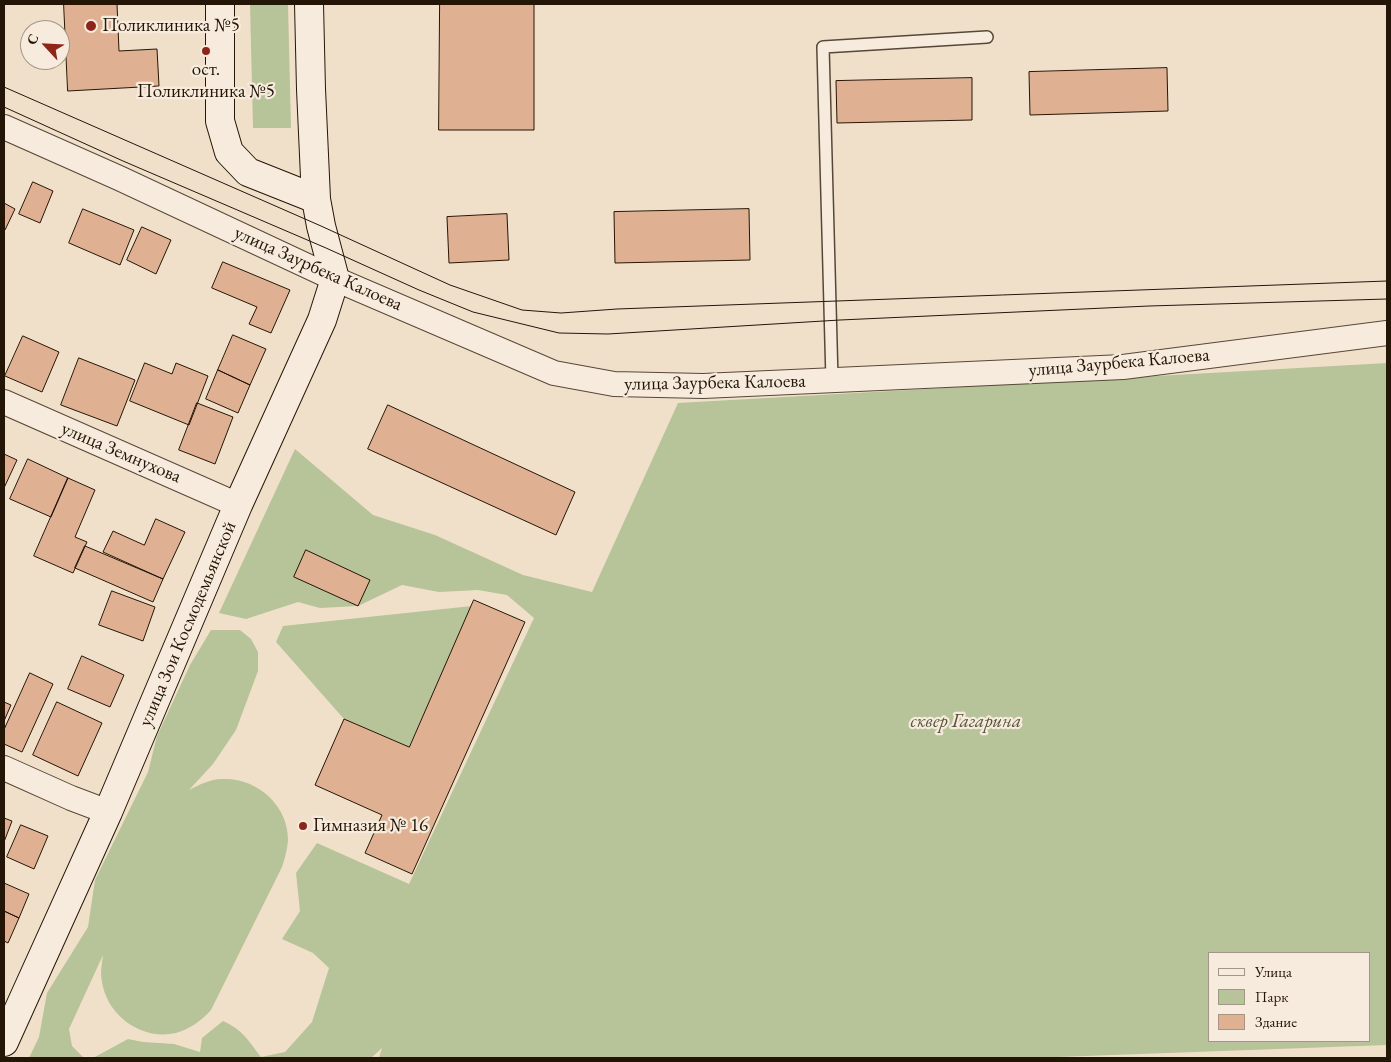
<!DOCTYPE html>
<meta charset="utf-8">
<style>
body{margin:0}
#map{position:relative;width:1391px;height:1062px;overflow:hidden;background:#f1e0c9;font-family:"EB Garamond",serif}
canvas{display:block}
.frame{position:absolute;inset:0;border:5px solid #231607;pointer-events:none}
.legend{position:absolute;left:1208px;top:952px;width:162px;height:90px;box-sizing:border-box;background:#f6ebdc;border:1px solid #a29687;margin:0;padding:6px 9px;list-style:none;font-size:15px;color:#231607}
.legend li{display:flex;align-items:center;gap:10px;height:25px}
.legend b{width:25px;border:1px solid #a29687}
.north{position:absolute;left:20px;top:20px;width:50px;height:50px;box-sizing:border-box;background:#f6ebdc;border:1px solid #a29687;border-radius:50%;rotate:295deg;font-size:14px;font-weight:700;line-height:20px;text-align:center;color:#231607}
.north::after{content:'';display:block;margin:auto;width:18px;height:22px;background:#8f2418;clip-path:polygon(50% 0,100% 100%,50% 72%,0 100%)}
</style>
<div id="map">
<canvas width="1391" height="1062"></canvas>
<div class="frame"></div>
<ul class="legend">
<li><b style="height:6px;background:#f6ebdc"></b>Улица</li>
<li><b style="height:14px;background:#b7c399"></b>Парк</li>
<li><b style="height:14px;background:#e0b092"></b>Здание</li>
</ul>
<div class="north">С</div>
</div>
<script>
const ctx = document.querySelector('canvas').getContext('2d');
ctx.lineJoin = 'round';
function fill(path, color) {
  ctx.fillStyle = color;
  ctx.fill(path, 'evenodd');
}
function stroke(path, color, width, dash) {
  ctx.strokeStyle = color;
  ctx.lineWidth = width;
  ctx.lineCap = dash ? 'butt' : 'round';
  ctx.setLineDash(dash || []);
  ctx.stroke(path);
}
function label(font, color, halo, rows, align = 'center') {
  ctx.font = font + ' "EB Garamond",serif';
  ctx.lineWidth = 4.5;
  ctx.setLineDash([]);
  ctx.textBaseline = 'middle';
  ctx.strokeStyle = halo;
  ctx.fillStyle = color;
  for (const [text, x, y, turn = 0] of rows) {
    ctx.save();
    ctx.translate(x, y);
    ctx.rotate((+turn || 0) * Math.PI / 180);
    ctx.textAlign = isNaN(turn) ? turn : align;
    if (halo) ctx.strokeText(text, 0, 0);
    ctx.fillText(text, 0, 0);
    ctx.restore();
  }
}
fill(new Path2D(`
 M 250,4 L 288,4 L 291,128 L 253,128 Z
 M 1387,363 L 1387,1045 L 1030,1058 L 379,1058 L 382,1048 L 371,1058 L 93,1058 L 128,1039 L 143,1042 L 174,1044 L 200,1052 L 202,1038 L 223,1021 C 243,1030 248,1040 261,1057 L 285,1052 L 312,1022 L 329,968 L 313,953 L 282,939 L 300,911 L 296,873 L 317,843 L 409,884 L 534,618 L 507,595 L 478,590 L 439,592 L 402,585 L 358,606 L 320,608 L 298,602 L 246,619 L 219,613 L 295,449 L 373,515 L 435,535 L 523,575 L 592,592 L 678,403 ZM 1210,953 L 1370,953 L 1370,1041 L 1210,1041 Z
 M 472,606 L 409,747 L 344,719 L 276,642 L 283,626 Z
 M 211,630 L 240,630 L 251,639 L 258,652 L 258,671 L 236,730 L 213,764 L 189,790 C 199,785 210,779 222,779 C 256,777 289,805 288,841 C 287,850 285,858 282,867 L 211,1010 C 201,1021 190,1029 176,1033 C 141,1041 107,1015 102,982 C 100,973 102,963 103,955 L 69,1029 L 72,1046 L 84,1058 L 29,1058 L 39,1037 L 47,993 L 88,927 L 95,880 L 148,772 L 157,736 L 190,665 Z`), '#b7c399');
const building = new Path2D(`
 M 64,4 L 117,4 L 119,51 L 157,49 L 159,86 L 68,91 Z
 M 440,4 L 534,4 L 534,130 L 439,130 Z
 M 1167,68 L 1168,111 L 1030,115 L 1029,72 Z
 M 972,78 L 972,120 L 837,123 L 836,81 Z
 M 33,182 L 53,191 L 40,223 L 19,214 Z
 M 4,203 L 15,209 L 5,230 L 4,230 Z
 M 83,209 L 134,230 L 120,265 L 69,243 Z
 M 749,209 L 750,260 L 615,263 L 614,212 Z
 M 507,214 L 509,260 L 449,263 L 447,217 Z
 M 142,227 L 171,240 L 156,274 L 127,260 Z
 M 223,262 L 290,290 L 271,333 L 249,324 L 257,307 L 212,288 Z
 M 233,335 L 266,349 L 250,385 L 218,370 Z
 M 23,336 L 59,352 L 42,392 L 5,376 Z
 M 79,358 L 135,380 L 117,426 L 61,405 Z
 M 145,363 L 172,374 L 176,363 L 208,376 L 189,425 L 130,401 Z
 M 218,370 L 250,385 L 238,413 L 206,399 Z
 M 197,403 L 233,417 L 215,464 L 179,450 Z
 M 388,405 L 575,492 L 556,535 L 368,449 Z
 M 4,454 L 17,460 L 4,488 Z
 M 28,459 L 68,478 L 51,517 L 10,499 Z
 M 68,478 L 95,490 L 75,537 L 87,542 L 73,573 L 34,556 Z
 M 156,519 L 185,532 L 163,579 L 103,552 L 113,531 L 144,545 Z
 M 85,546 L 163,579 L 153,602 L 75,568 Z
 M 306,550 L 370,580 L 358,606 L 294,577 Z
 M 112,591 L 155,607 L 143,641 L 99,625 Z
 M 474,600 L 525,622 L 412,874 L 365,853 L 382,815 L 315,785 L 344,719 L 409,747 Z
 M 82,656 L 124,675 L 110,707 L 68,689 Z
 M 30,673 L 53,684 L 22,752 L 4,744 L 4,730 Z
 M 4,702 L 11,705 L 4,721 Z
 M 57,702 L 102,723 L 78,776 L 33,755 Z
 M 4,818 L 12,821 L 4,842 Z
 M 21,825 L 48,836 L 34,869 L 7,857 Z
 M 4,883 L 29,894 L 19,918 L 4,911 Z
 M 4,911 L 19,918 L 8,943 L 4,941 Z`);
fill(building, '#e0b092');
stroke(building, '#231607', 1);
const lane = new Path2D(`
 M 832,380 L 823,47 L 987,37`);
const street = new Path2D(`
 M 4,127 L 119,178 L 335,279 L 554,373 L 614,384 L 703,386 L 1123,367 L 1387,333
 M 4,402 L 238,505
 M 4,768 L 71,798 L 108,812`);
const secondary = new Path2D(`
 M 220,4 L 220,121 L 229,152 L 248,172 L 316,199
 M 4,1042 L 108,812 L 238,505 L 322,320 L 335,279 L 321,226 L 316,199 L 311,89 L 309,4`);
stroke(lane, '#564838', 14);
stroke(street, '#564838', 26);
stroke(secondary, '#231607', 30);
stroke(lane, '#f6ebdc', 11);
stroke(street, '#f6ebdc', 24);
stroke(secondary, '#f6ebdc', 28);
stroke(new Path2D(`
 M 4,87 L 321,226 L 450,285 L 522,310 L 561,313 L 617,309 L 1387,281
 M 4,107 L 123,161 L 326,248 L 419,290 L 473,312 L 559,333 L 608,334 L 840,320 L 1149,306 L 1387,299`), '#231607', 1);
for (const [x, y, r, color] of [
 [91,26,6,"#8f2418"],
 [206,51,5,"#8f2418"],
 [303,826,5,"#8f2418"]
]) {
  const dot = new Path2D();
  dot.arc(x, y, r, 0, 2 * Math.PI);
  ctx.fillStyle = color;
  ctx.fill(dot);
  stroke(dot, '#f6ebdc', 2);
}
label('19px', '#231607', '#f6ebdc', [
 ["Поликлиника №5",102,26],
 ["ост.",206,70,"center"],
 ["Поликлиника №5",206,92,"center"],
 ["Гимназия № 16",313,826]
], 'left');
label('19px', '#231607', '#f6ebdc', [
 ["улица Заурбека Калоева",318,269,24],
 ["улица Заурбека Калоева",1119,363,-5],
 ["улица Заурбека Калоева",715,383,-1],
 ["улица Земнухова",121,453,23],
 ["улица Зои Космодемьянской",188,624,-67]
]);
label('italic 19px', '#57533a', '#f6ebdc', [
 ["сквер Гагарина",966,722]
]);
</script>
